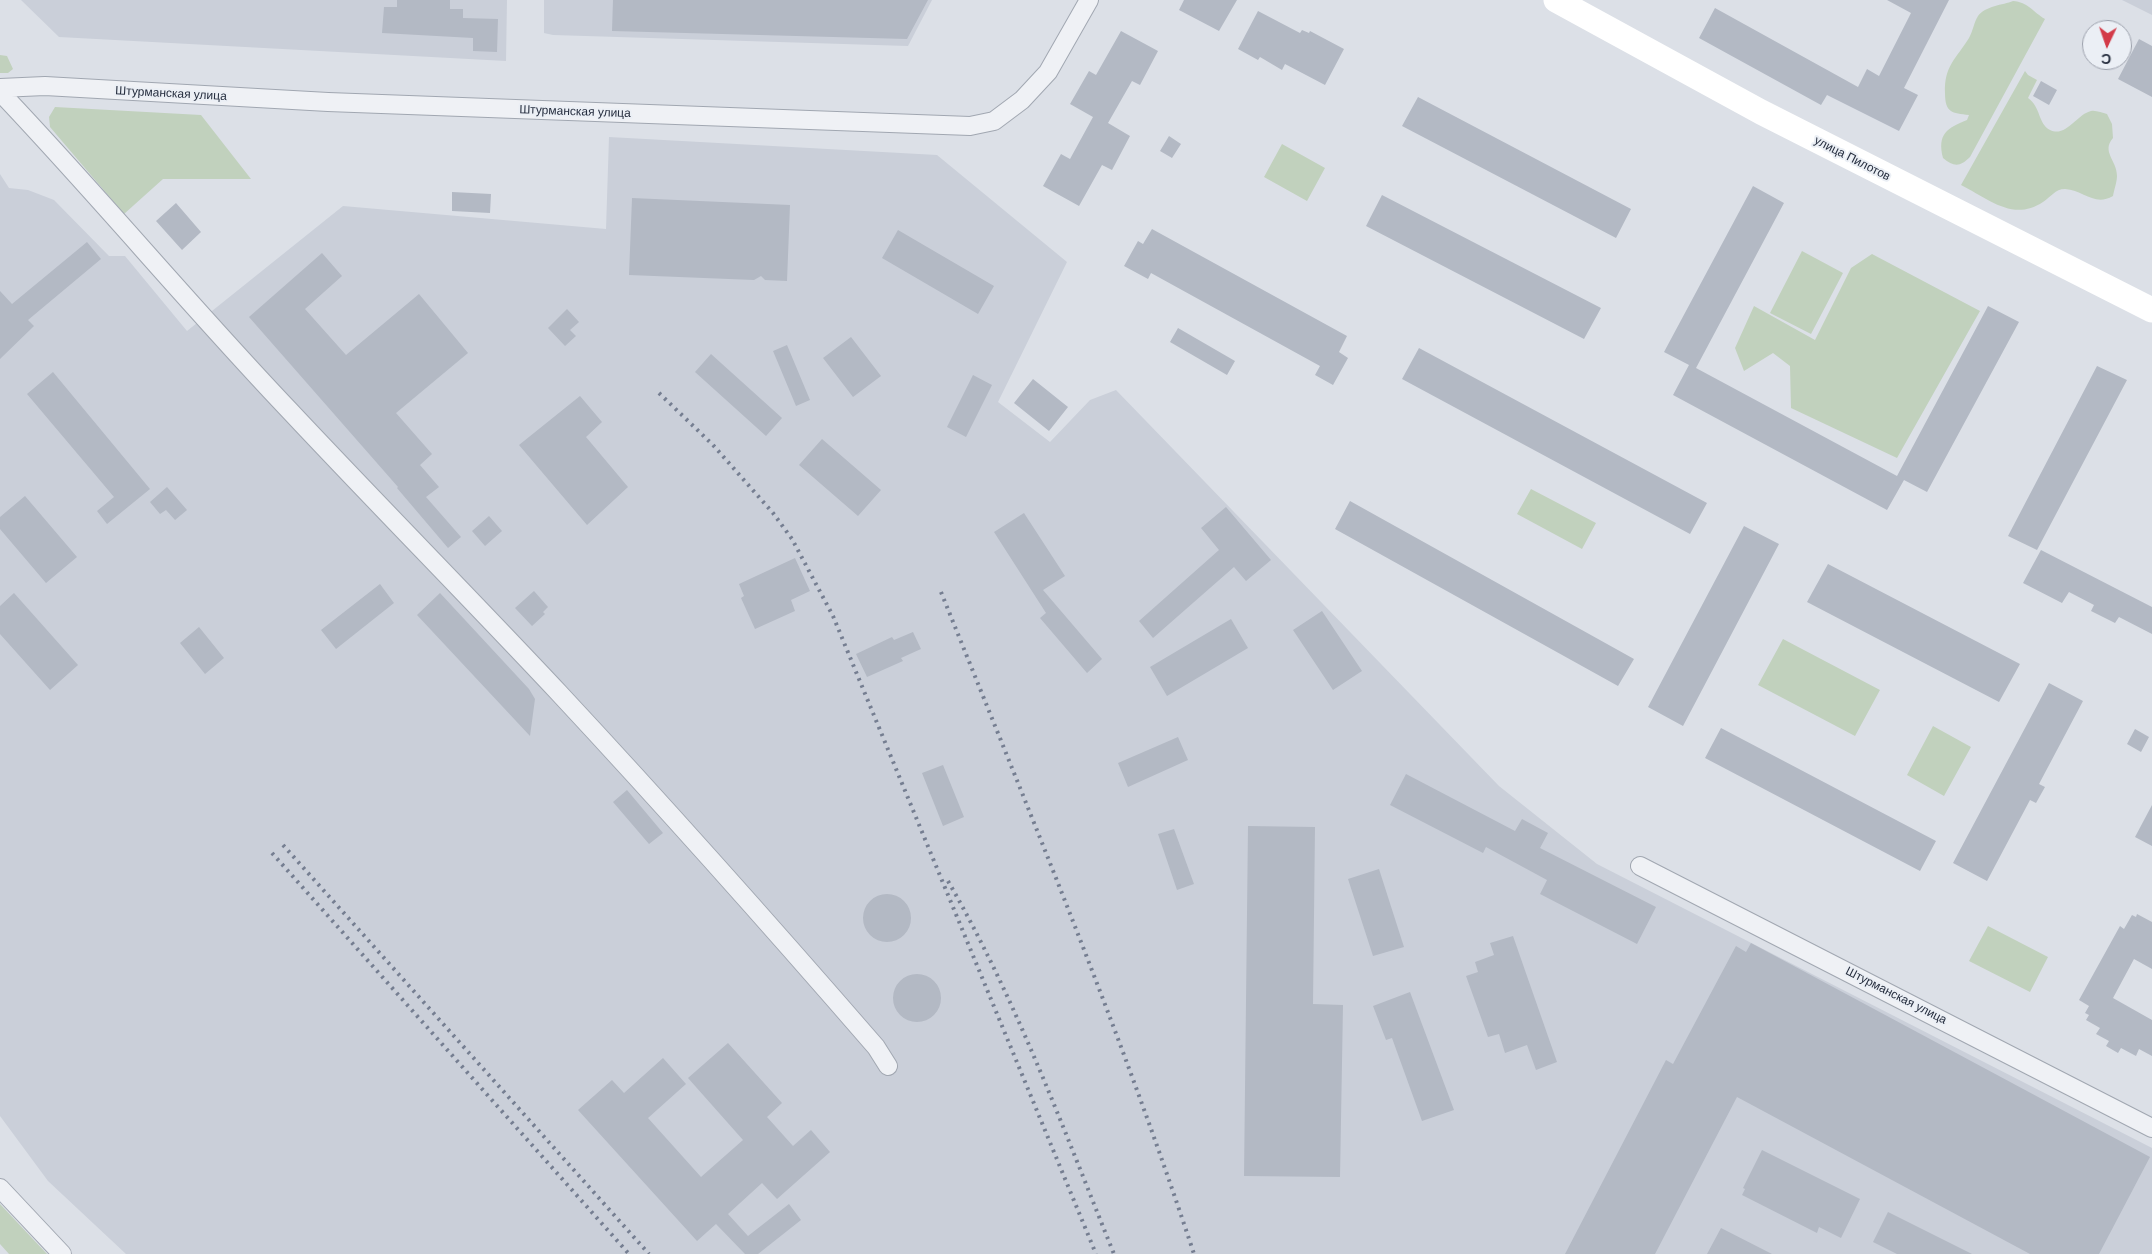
<!DOCTYPE html>
<meta charset="utf-8">
<style>
body{margin:0}
#map{position:relative;width:2152px;height:1254px;overflow:hidden;background:#dce0e7;font-family:"DM Sans",sans-serif}
canvas{display:block}
.north{position:absolute;left:2082px;top:20px;width:50px;height:50px;box-sizing:border-box;background:#ebeff5;border:1px solid #9ca1ac;border-radius:50%;rotate:183deg;font-size:14px;font-weight:700;line-height:20px;text-align:center;color:#252d3e}
.north::after{content:'';display:block;margin:auto;width:18px;height:22px;background:#d33a48;clip-path:polygon(50% 0,100% 100%,50% 72%,0 100%)}
</style>
<div id="map">
<canvas width="2152" height="1254"></canvas>
<div class="north">С</div>
</div>
<script>
const ctx = document.querySelector('canvas').getContext('2d');
ctx.lineJoin = 'round';
function fill(path, color) {
  ctx.fillStyle = color;
  ctx.fill(path, 'evenodd');
}
function stroke(path, color, width, dash) {
  ctx.strokeStyle = color;
  ctx.lineWidth = width;
  ctx.lineCap = dash ? 'butt' : 'round';
  ctx.setLineDash(dash || []);
  ctx.stroke(path);
}
function label(font, color, halo, rows, align = 'center') {
  ctx.font = font + ' "DM Sans",sans-serif';
  ctx.lineWidth = 4;
  ctx.setLineDash([]);
  ctx.textBaseline = 'middle';
  ctx.strokeStyle = halo;
  ctx.fillStyle = color;
  for (const [text, x, y, turn = 0] of rows) {
    ctx.save();
    ctx.translate(x, y);
    ctx.rotate((+turn || 0) * Math.PI / 180);
    ctx.textAlign = isNaN(turn) ? turn : align;
    if (halo) ctx.strokeText(text, 0, 0);
    ctx.fillText(text, 0, 0);
    ctx.restore();
  }
}
fill(new Path2D(`
 M 21,0 L 507,0 L 506,61 L 59,37 Z
 M 544,0 L 932,0 L 908,46 L 553,35 L 544,33 Z
 M 2122,0 L 2152,0 L 2152,15 Z
 M 609,137 L 937,155 L 1067,262 L 998,402 L 1050,442 L 1090,400 L 1116,390 L 1499,786 L 1597,864 L 2152,1148 L 2152,1254 L 126,1254 L 48,1181 L 0,1116 L 0,174 L 9,188 L 28,190 L 54,200 L 109,256 L 125,256 L 187,331 L 343,206 L 606,229 Z`), '#cacfd9');
fill(new Path2D(`
 M 2013,1 C 2028,2 2033,12 2045,19 L 1970,157 C 1960,167 1954,167 1943,158 C 1937,134 1947,128 1967,120 L 1969,115 C 1952,113 1945,113 1945,93 C 1944,66 1956,59 1969,38 C 1973,31 1974,22 1978,16 C 1985,6 2003,5 2013,1 Z
 M 0,55 L 7,56 L 13,69 L 8,73 L 0,73 Z
 M 2025,71 L 2028,75 L 2037,80 L 2028,98 C 2041,107 2038,124 2050,130 C 2066,138 2077,114 2091,111 C 2096,110 2102,113 2107,114 L 2112,124 L 2113,138 C 2101,152 2117,160 2117,176 C 2117,182 2114,190 2113,196 C 2094,207 2084,190 2065,189 C 2055,189 2051,197 2043,202 C 2013,222 1989,199 1961,185 Z
 M 55,107 L 201,115 L 251,179 L 163,179 L 124,214 L 50,127 L 49,117 Z
 M 1282,144 L 1325,168 L 1307,201 L 1264,177 Z
 M 1802,251 L 1843,273 L 1811,334 L 1770,313 Z
 M 1872,254 L 1980,311 L 1897,458 L 1791,408 L 1790,366 L 1773,353 L 1744,371 L 1735,348 L 1754,306 L 1815,340 L 1851,268 Z
 M 1531,489 L 1596,523 L 1582,549 L 1517,514 Z
 M 1783,639 L 1880,690 L 1855,736 L 1758,685 Z
 M 1933,726 L 1971,747 L 1944,796 L 1907,775 Z
 M 1988,926 L 2048,957 L 2030,992 L 1969,961 Z
 M 0,1204 L 47,1254 L 9,1254 L 0,1244 Z`), '#c1d1bd');
fill(new Path2D(`
 M 397,0 L 450,0 L 450,9 L 463,9 L 463,18 L 498,19 L 497,52 L 473,51 L 473,38 L 382,33 L 384,7 L 397,7 Z
 M 613,0 L 928,0 L 907,39 L 612,31 Z
 M 1184,0 L 1237,0 L 1219,31 L 1179,10 Z
 M 1887,0 L 1949,0 L 1904,88 L 1918,95 L 1899,131 L 1827,95 L 1821,105 L 1699,38 L 1715,8 L 1858,87 L 1867,69 L 1879,76 L 1911,13 Z
 M 1258,11 L 1300,33 L 1302,30 L 1309,33 L 1310,31 L 1344,49 L 1325,85 L 1285,64 L 1282,70 L 1260,57 L 1258,60 L 1238,49 Z
 M 1121,31 L 1158,51 L 1140,85 L 1132,81 L 1108,123 L 1130,136 L 1112,170 L 1102,165 L 1079,206 L 1043,186 L 1061,154 L 1070,159 L 1093,117 L 1070,104 L 1089,71 L 1096,75 Z
 M 2139,39 L 2152,46 L 2152,97 L 2118,79 Z
 M 2041,81 L 2057,90 L 2049,105 L 2033,96 Z
 M 1418,97 L 1631,209 L 1616,238 L 1402,126 Z
 M 1169,136 L 1181,144 L 1172,158 L 1160,151 Z
 M 1753,186 L 1784,203 L 1696,368 L 1897,476 L 1988,306 L 2019,322 L 1927,492 L 1904,480 L 1887,510 L 1673,395 L 1689,365 L 1664,352 Z
 M 452,192 L 491,194 L 490,213 L 452,211 Z
 M 1382,195 L 1601,308 L 1584,339 L 1366,226 Z
 M 632,198 L 790,205 L 787,281 L 765,280 L 761,276 L 754,280 L 629,275 Z
 M 176,203 L 201,232 L 182,250 L 156,221 Z
 M 1152,229 L 1347,336 L 1339,352 L 1348,358 L 1333,385 L 1315,375 L 1320,366 L 1151,273 L 1148,279 L 1124,266 L 1138,241 L 1143,244 Z
 M 898,230 L 994,286 L 978,314 L 882,258 Z
 M 87,242 L 101,259 L 28,320 L 34,326 L 0,359 L 0,291 L 12,304 Z
 M 322,253 L 342,276 L 305,309 L 346,355 L 419,294 L 468,353 L 396,413 L 432,454 L 420,465 L 439,487 L 426,497 L 461,537 L 448,548 L 397,488 L 398,487 L 249,317 Z
 M 567,309 L 579,322 L 570,330 L 576,336 L 565,346 L 548,328 Z
 M 1178,328 L 1235,361 L 1227,375 L 1170,342 Z
 M 851,337 L 881,376 L 853,397 L 823,358 Z
 M 787,345 L 810,400 L 796,406 L 773,351 Z
 M 1419,348 L 1707,503 L 1690,534 L 1402,379 Z
 M 711,354 L 782,418 L 766,436 L 695,372 Z
 M 2097,366 L 2127,380 L 2037,550 L 2008,536 Z
 M 53,372 L 150,489 L 107,524 L 97,511 L 114,497 L 27,394 Z
 M 973,375 L 992,385 L 966,437 L 947,427 Z
 M 1033,379 L 1068,407 L 1049,431 L 1014,403 Z
 M 580,396 L 602,422 L 586,437 L 628,487 L 587,525 L 519,445 Z
 M 822,439 L 881,490 L 858,516 L 799,465 Z
 M 167,487 L 187,510 L 175,520 L 166,510 L 160,514 L 150,502 Z
 M 25,496 L 77,557 L 46,583 L 0,529 L 0,517 Z
 M 1350,501 L 1634,659 L 1618,686 L 1335,529 Z
 M 1226,507 L 1271,560 L 1246,581 L 1234,567 L 1153,638 L 1139,621 L 1219,550 L 1201,528 Z
 M 1024,513 L 1065,576 L 1043,590 L 1102,659 L 1087,673 L 1040,618 L 1046,613 L 994,532 Z
 M 489,516 L 502,531 L 485,546 L 472,531 Z
 M 1744,526 L 1779,544 L 1683,726 L 1648,707 Z
 M 2041,550 L 2152,607 L 2152,634 L 2119,617 L 2115,623 L 2091,611 L 2094,605 L 2069,592 L 2062,603 L 2023,583 Z
 M 795,558 L 810,591 L 791,600 L 795,611 L 755,629 L 741,598 L 744,596 L 739,584 Z
 M 1828,564 L 2020,664 L 1999,702 L 1807,602 Z
 M 380,584 L 394,603 L 336,649 L 321,630 Z
 M 534,591 L 548,607 L 543,612 L 545,614 L 532,626 L 515,608 Z
 M 14,593 L 78,665 L 50,690 L 0,634 L 0,606 Z
 M 440,593 L 529,689 L 535,699 L 530,736 L 417,615 Z
 M 1322,611 L 1362,671 L 1333,690 L 1293,630 Z
 M 1231,619 L 1248,648 L 1167,696 L 1150,667 Z
 M 199,627 L 224,658 L 205,674 L 180,643 Z
 M 913,632 L 921,649 L 901,658 L 903,661 L 867,677 L 856,654 L 892,637 L 894,640 Z
 M 2049,683 L 2083,701 L 2039,784 L 2045,787 L 2036,803 L 2030,800 L 1987,881 L 1953,863 Z
 M 1721,728 L 1936,841 L 1920,871 L 1705,758 Z
 M 2135,729 L 2149,737 L 2141,752 L 2127,744 Z
 M 1178,737 L 1188,760 L 1128,787 L 1118,763 Z
 M 943,765 L 964,817 L 943,826 L 922,773 Z
 M 1406,774 L 1515,831 L 1522,819 L 1548,833 L 1540,848 L 1656,907 L 1637,944 L 1540,894 L 1547,880 L 1486,847 L 1483,853 L 1390,805 Z
 M 627,790 L 663,833 L 649,844 L 613,802 Z
 M 2152,805 L 2152,846 L 2135,837 Z
 M 1248,826 L 1315,827 L 1313,1004 L 1343,1005 L 1340,1177 L 1244,1176 Z
 M 1174,829 L 1194,884 L 1177,890 L 1158,834 Z
 M 1379,869 L 1404,947 L 1373,956 L 1348,879 Z
 M863 918a24 24 0 1 1 48 0a24 24 0 1 1-48 0Z
 M 2137,914 L 2152,922 L 2152,969 L 2134,959 L 2113,998 L 2152,1020 L 2152,1056 L 2139,1049 L 2136,1056 L 2121,1048 L 2118,1053 L 2106,1046 L 2109,1041 L 2096,1034 L 2100,1028 L 2086,1020 L 2089,1015 L 2085,1013 L 2089,1006 L 2079,1000 L 2120,926 L 2124,929 L 2132,915 L 2136,917 Z
 M 1513,936 L 1557,1062 L 1536,1070 L 1527,1045 L 1505,1053 L 1499,1034 L 1488,1037 L 1466,976 L 1478,972 L 1475,962 L 1494,955 L 1490,943 Z
 M 1751,943 L 2150,1157 L 2099,1254 L 2030,1254 L 1737,1097 L 1655,1254 L 1565,1254 L 1666,1060 L 1673,1064 L 1736,946 L 1746,952 Z
 M893 998a24 24 0 1 1 48 0a24 24 0 1 1-48 0Z
 M 1410,992 L 1454,1110 L 1422,1121 L 1392,1038 L 1386,1040 L 1373,1006 Z
 M 728,1043 L 782,1103 L 767,1117 L 793,1146 L 811,1130 L 830,1152 L 777,1199 L 762,1183 L 728,1214 L 748,1236 L 789,1204 L 801,1220 L 758,1254 L 745,1254 L 716,1224 L 697,1241 L 578,1110 L 612,1080 L 624,1093 L 663,1058 L 686,1084 L 648,1118 L 701,1177 L 743,1140 L 688,1078 Z
 M 1762,1150 L 1860,1199 L 1841,1238 L 1819,1227 L 1817,1233 L 1742,1195 L 1745,1189 L 1743,1188 Z
 M 1888,1212 L 1972,1254 L 1897,1254 L 1873,1242 Z
 M 1721,1228 L 1772,1254 L 1707,1254 Z`), '#b3b9c4');
const street = new Path2D(`
 M 0,88 L 45,86 L 328,102 L 970,126 L 994,121 L 1022,100 L 1048,72 L 1089,0
 M 0,92 C 99,196 190,306 289,410 C 378,505 470,598 559,693 C 667,809 772,927 876,1047 L 888,1066
 M 1640,866 L 2152,1128
 M 0,1188 L 62,1254`);
stroke(street, '#a1a7b1', 20);
stroke(street, '#eff1f5', 18);
stroke(new Path2D(`
 M 1556,0 L 1761,112 L 2152,310`), '#fff', 25);
stroke(new Path2D(`
 M 659,393 L 713,445 L 773,513 L 792,539 L 833,616 L 1096,1254
 M 941,592 C 1029,811 1120,1029 1194,1254
 M 283,845 L 649,1254
 M 272,853 L 629,1254
 M 948,881 C 1016,999 1063,1128 1114,1254`), '#757e91', 4, [2.5, 5]);
label('12px', '#252d3e', '#ebeff5', [
 ["Штурманская улица",171,94,3],
 ["Штурманская улица",575,112,2],
 ["улица Пилотов",1852,159,27],
 ["Штурманская улица",1896,996,27]
]);
</script>
